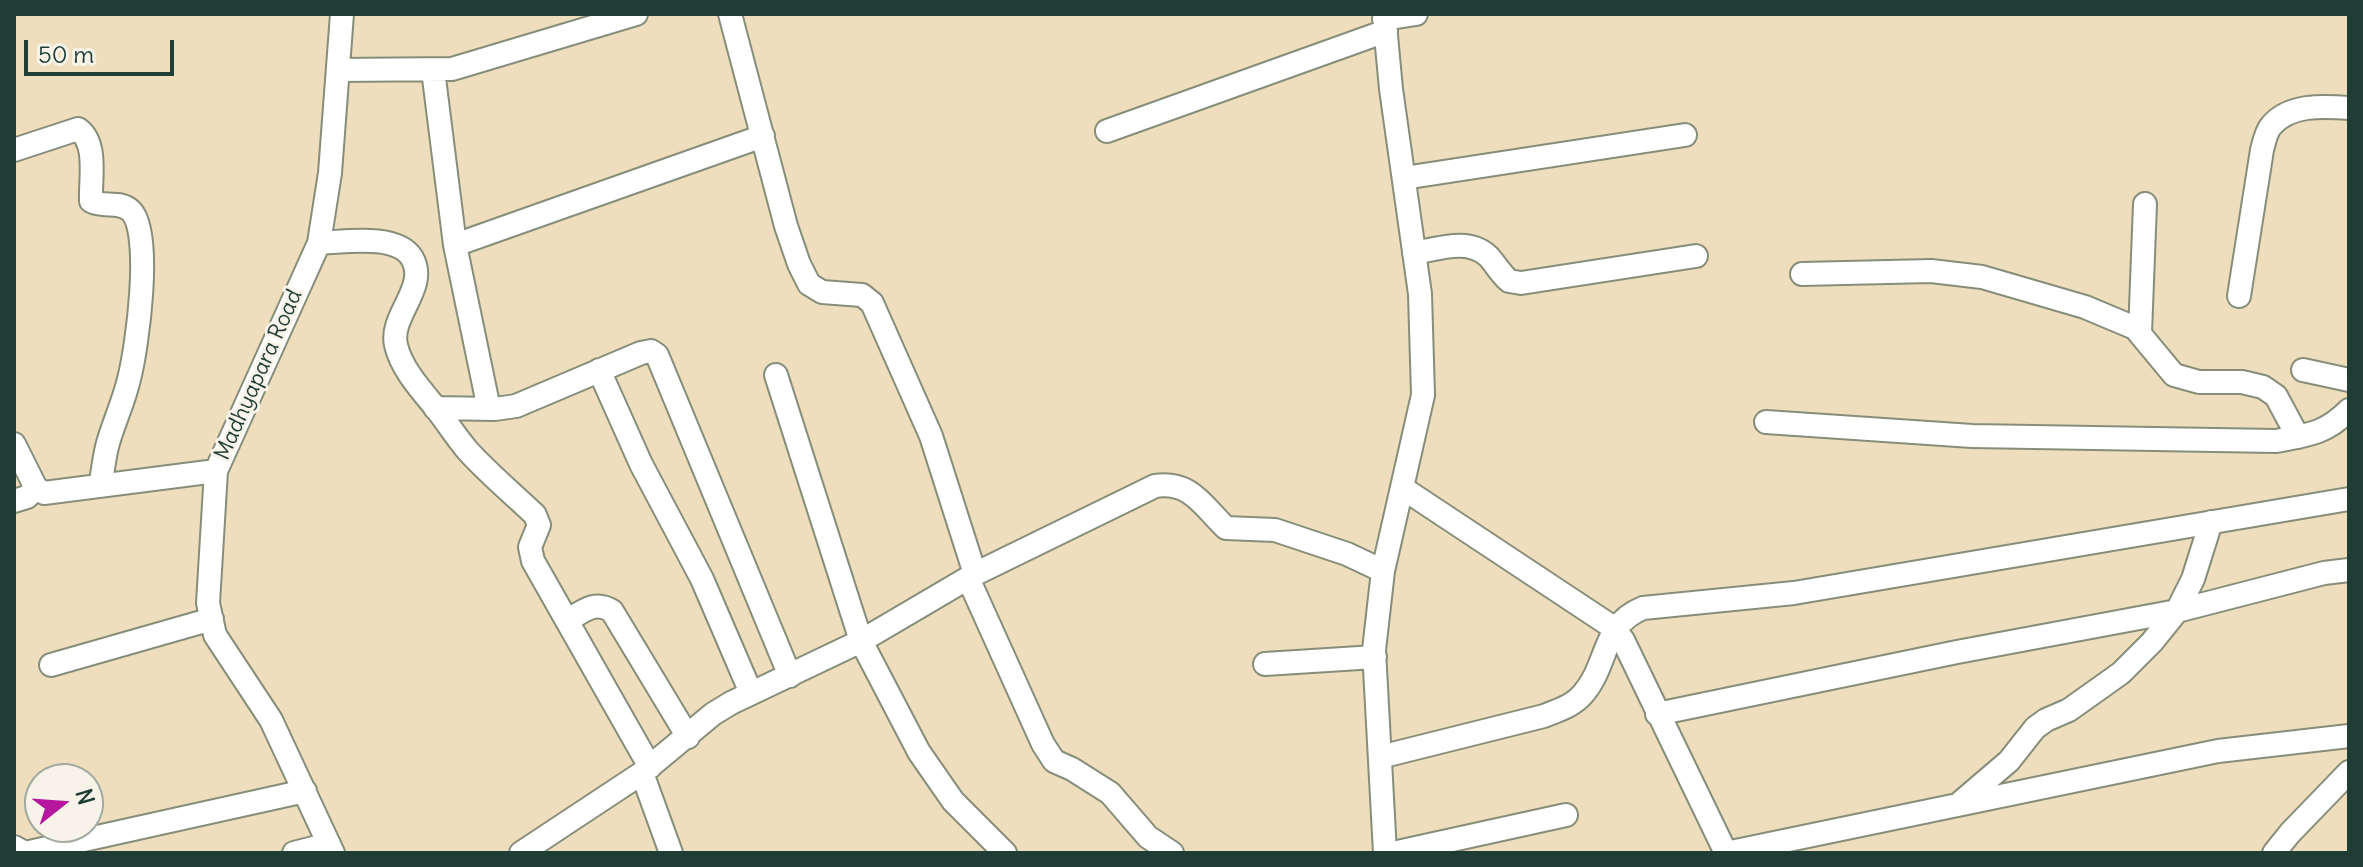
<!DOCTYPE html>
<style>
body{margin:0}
#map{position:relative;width:2363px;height:867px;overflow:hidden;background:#eedebe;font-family:Delius,sans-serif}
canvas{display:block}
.frame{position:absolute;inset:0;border:16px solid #1f3d34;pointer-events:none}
.north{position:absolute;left:24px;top:763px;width:80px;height:80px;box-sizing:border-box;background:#f7f3e8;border:2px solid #a1aaa0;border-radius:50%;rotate:73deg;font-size:22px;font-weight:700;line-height:32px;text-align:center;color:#1f3d34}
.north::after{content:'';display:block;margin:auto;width:28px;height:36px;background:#b5179e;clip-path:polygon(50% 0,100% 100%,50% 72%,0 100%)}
.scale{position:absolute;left:24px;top:40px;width:150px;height:36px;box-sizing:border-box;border:4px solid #1f3d34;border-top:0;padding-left:10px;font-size:24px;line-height:28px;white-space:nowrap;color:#1f3d34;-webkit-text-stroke:6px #f7f3e8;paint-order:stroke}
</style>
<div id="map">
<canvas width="2363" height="867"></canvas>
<div class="frame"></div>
<div class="north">N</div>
<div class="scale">50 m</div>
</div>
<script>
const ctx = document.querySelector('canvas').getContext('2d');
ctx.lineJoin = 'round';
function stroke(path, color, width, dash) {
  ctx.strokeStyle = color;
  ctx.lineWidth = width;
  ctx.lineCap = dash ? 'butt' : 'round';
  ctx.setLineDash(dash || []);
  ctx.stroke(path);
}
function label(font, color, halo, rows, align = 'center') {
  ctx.font = font + ' Delius,sans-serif';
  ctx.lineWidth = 6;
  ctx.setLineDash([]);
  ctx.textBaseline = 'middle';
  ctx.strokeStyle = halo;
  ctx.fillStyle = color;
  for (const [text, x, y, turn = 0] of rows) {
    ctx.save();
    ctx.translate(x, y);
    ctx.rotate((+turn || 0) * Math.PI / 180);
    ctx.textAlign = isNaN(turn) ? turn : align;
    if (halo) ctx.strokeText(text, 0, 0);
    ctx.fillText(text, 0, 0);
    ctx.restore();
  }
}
const minor = new Path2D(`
 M 730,14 L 786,226 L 799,264 L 809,284 L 822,292 L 862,295 L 872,303 L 931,436 L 975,574
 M 1384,14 L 1391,89 L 1420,294 L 1423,395 L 1383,571 L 1374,650 L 1385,853
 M 1384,19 L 1416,14
 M 338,70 L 452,69 L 636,14
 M 433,70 L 455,245 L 489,409
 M 1107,131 L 1386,31
 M 14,150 L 78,129 C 98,143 90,179 91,201 C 104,208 120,200 131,211 C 153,233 137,349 129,379 C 124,401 114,422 108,443 C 104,457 103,472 100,486
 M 1404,178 L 1685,135
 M 319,243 C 344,242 397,233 412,258 C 429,287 389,316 396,345 C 401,368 421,390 435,407 C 446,421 456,437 468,451 C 489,474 513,494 535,515 L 539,525 L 530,547 L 533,561 L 650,767
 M 455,245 L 763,136
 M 1414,253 C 1438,249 1469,237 1489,257 C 1496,265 1501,274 1509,281 L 1521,283 L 1696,256
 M 1802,274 L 1931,271 L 1982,277 L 2085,307 L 2135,328 L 2174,375 L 2199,382 L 2242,382 L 2263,387 L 2276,396 L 2298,437
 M 2239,296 L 2262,150 C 2264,142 2266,132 2271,126 C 2289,104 2323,106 2349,108
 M 2140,333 L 2145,204
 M 599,370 L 641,464 L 702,579 L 751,693
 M 2303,370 L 2349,380
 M 776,375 L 861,641 L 919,752 L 953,801 L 1005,853
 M 435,408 L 495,409 L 516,406 L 641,353 L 651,351 L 657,355 L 790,676
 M 1766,422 L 1972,436 L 2276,441 C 2308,435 2325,434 2349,410
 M 14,444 L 36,488 L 44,493 L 216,471
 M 1404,489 L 1614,628 L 1623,640 L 1726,853
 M 14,501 L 27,497 L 36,488
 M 968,578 L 1043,744 L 1054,761 L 1072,769 L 1110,793 L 1148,837 L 1172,853
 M 567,621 C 583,611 595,600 612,611 L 688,737
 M 1265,664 L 1375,657
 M 51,665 L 212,619
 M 1657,714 L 1957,652 L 2177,611 L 2324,573 L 2349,570
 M 1380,757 L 1544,716 C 1558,710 1573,706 1583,694 C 1609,664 1601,625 1643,608 L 1794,593 L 2349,499
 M 642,773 L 671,853
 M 1961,802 L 2009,761 L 2035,728 L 2046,720 L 2069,710 L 2121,673 L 2152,642 L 2177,611 L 2193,579 L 2211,522
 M 14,847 L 25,853 L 305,791
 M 294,853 L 329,844
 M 333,853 L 271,720 L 215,635 L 208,603 L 216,471 L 319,243 L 330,173 L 342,14
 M 521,853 L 642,773 L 713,714 L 731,703 L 861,641 L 975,574 L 1155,486 C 1191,481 1202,505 1226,528 L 1275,530 L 1347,554 L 1383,571
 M 1393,853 L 1566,815
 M 1726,853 L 2218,751 L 2349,736
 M 2274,853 L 2290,833 L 2349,772`);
stroke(minor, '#868e79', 26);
stroke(minor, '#fff', 22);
label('22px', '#1f3d34', '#f7f3e8', [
 ["Madhyapara Road",259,375,-66]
]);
</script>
